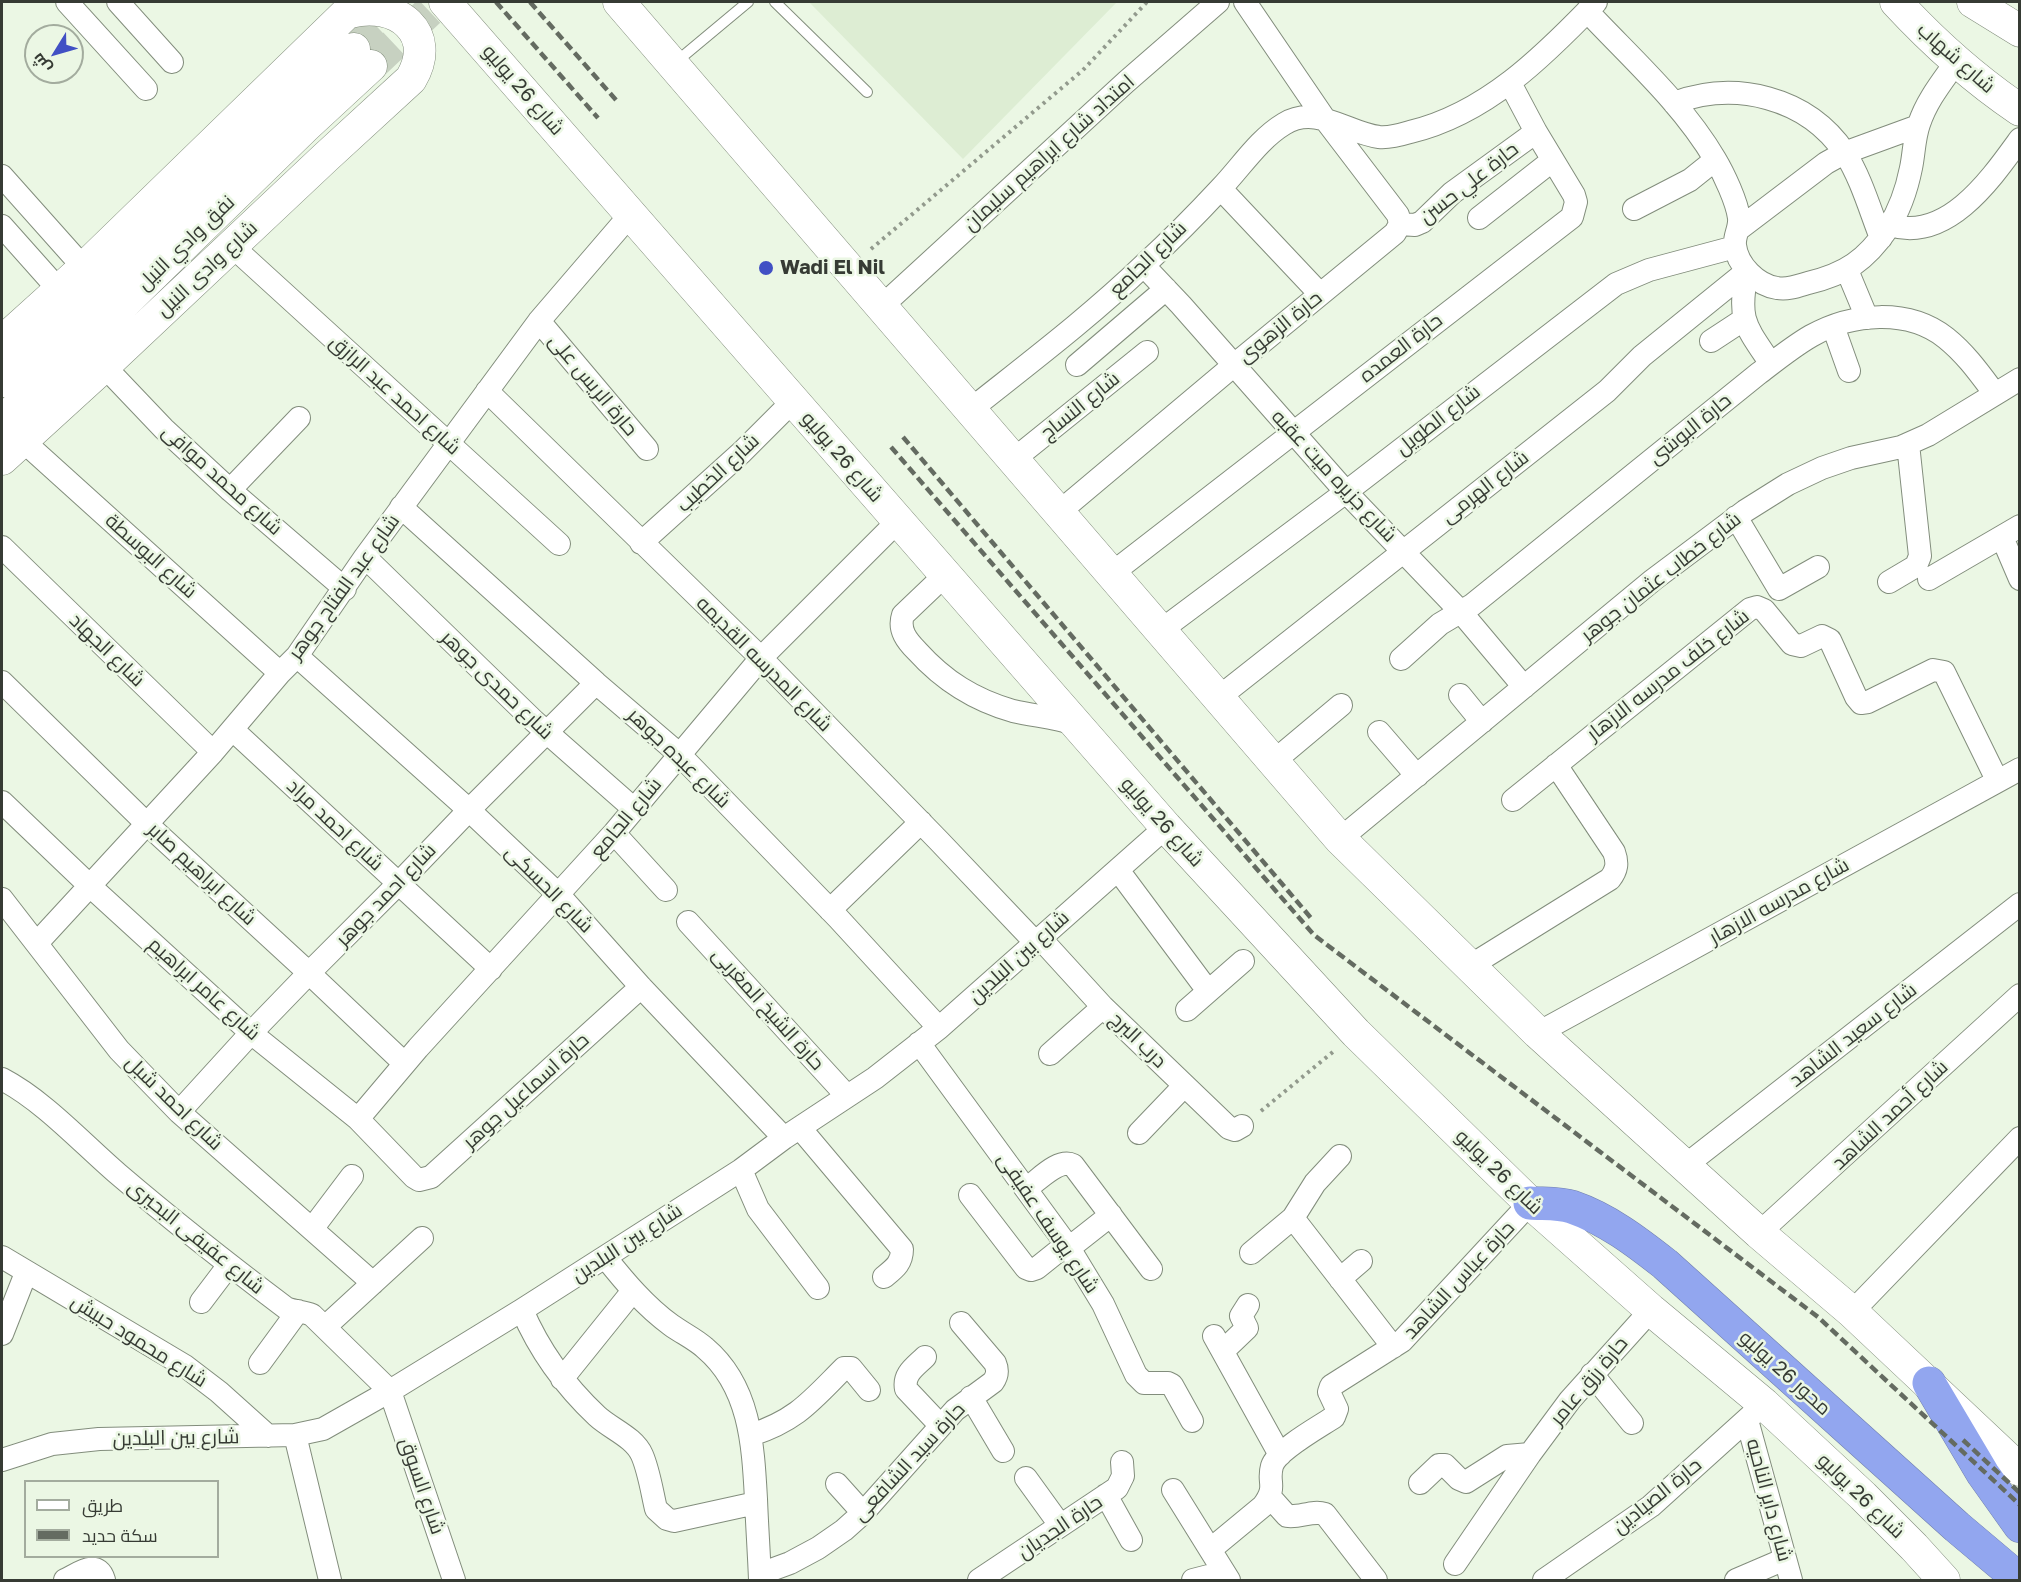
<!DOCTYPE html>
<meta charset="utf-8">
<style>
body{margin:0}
#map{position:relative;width:2021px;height:1582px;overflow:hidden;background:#ebf7e4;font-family:"Golos Text",Cairo,sans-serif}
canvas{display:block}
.frame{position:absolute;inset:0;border:3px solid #363b34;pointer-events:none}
.legend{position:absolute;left:24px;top:1480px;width:195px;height:78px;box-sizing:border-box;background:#ebf7e4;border:2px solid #a3ac9e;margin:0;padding:8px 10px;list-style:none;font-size:18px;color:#363b34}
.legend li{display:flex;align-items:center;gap:12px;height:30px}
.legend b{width:30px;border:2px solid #a3ac9e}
.north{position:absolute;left:24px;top:24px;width:60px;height:60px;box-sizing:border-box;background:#ebf7e4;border:2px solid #a3ac9e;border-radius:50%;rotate:233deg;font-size:16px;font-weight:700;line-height:24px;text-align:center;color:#363b34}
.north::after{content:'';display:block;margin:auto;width:21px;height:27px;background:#4150c4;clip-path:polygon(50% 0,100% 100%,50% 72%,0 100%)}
</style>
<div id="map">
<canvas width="2021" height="1582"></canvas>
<div class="frame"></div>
<ul class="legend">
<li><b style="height:8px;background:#fff"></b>طريق</li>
<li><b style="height:8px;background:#646b61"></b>سكة حديد</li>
</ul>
<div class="north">ش</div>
</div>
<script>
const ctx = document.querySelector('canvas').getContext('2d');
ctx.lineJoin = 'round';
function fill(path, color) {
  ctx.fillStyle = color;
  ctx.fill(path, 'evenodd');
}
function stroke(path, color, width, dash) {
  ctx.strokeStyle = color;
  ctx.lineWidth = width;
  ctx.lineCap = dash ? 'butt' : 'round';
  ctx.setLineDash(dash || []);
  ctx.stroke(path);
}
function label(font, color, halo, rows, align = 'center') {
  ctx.font = font + ' "Golos Text",Cairo,sans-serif';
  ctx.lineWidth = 5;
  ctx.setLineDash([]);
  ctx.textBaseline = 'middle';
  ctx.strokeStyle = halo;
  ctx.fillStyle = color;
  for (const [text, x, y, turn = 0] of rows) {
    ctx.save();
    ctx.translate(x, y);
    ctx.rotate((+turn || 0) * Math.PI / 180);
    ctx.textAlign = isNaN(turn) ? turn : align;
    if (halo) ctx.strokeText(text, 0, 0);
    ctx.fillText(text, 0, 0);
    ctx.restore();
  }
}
fill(new Path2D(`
 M 809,2 L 1117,2 L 963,159 Z`), '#ddedd3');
stroke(new Path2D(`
 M 354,49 L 403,2
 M 371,66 L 439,2`), '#c7d1c1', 32, [32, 16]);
const lane = new Path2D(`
 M 775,2 L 867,92
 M 676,62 L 748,2`);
const street = new Path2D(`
 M 67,2 L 146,89
 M 118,2 L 172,62
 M 1587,11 C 1631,58 1682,103 1715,159 C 1724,174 1737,202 1739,218 C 1740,228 1734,236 1735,245 C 1737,265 1757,285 1777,288 C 1788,290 1798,286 1808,283 C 1846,274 1866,260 1888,228 C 1899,211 1907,188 1911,168 C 1914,154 1914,138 1919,124 C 1927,100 1942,82 1956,62
 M 1674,103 C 1735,80 1807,97 1845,153 C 1861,178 1870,210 1881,238
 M 2,176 L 84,268
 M 1221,189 L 1320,294
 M 1634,209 L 1690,180 L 1715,160
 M 1479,218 L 1553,160
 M 1400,224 L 1415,225 L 1422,222 L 1452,193 L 1536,132
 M 1890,225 C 1947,243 1991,179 2020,139
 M 2,226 L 59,290
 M 1739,229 L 1826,163 L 1844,153 L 1918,126
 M 232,246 L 559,544
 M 1144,266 L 1181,305 L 1346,492 L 1461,612 L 1524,687
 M 1847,270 L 1867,318
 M 1747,271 C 1738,320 1744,324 1771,364
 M 881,307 L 1126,82 L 1218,2
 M 539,321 L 647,449
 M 1833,326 L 1849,371
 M 1711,341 L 1743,320
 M 1077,365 L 1166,289
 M 104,366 L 164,429 L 230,490 L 345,589
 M 487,391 L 761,658 L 939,841 L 1035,942
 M 970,410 C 1029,363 1090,317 1144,265 C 1170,241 1196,215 1221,188 C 1241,167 1259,139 1284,124 C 1316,104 1347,133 1379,137 C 1389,138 1400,135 1410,132 C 1486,114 1544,56 1596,2
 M 22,440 L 280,673
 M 1013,460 L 1147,352
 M 230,490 L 299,418
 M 401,507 L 596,683 L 679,754 L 838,918 L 939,1028
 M 1058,513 L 1233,366 L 1395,233 L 1400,224 L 1398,215 L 1324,118 L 1245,2
 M 1736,517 L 1779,589 L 1818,567
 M 2002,537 L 2020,579
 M 641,543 L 742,452 L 793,401
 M 2,547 L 213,752
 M 365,557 L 534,721 L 634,809
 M 1111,574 L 1572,217 L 1576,202 L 1574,195 L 1536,132 L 1510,83
 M 945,575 L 903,615 C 898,630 907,641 917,651 C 944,681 974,700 1013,711 C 1034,716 1055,717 1075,724
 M 1929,579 L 2020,526
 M 1889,582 L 1916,566 L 1920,556 L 1908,444
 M 1160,631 L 1346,492 L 1616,284 L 1649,270 L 1735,247
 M 297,656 L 469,810 L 559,895 L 641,987 L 784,1138
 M 1401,659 L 1440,624 L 1472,605 L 1758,374 C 1775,361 1792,347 1811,336 C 1852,313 1908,308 1946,338 C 1966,354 1980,374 1995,394
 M 2,682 L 147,824 L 309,973 L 404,1063
 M 1460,695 L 1482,722
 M 1218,698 L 1607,391 L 1642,356 L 1747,271
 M 233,730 L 491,969
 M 1379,732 L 1417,776
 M 1273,762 L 1341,705
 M 1513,800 L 1750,609 L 1757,607 L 1764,610 L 1792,644 L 1801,646 L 1822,636 L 1830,640 L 1856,697 L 1861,703 L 1868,702 L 1933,670 L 1944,672 L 1997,780
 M 2,802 L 90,886 L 251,1033 L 358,1119 L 414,1177 L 419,1180 L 431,1177 L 641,987
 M 614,833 L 666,890
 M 1340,839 L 1653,580 L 1745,511 L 1788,484 L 1822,468 L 1851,458 L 1901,447 L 1928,435 L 2020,379
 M 1118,870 L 1208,991
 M 2,899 L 119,1050 L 179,1112 L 373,1283
 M 830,910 L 921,822
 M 688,922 L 847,1096
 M 1040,938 L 1103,1007 L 1229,1128 L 1235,1130 L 1242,1126
 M 37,943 L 213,752 L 280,673 L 297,656 L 365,557 L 539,321 L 630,215
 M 1470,966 L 1610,879 C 1617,870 1618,863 1614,852 L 1556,765
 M 1187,1010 L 1243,961
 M 1538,1033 L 2020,769
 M 919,1043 L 1069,1248 L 1103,1304 L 1136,1375 L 1144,1383 L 1168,1383 L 1172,1385 L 1192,1421
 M 1050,1054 L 1103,1007
 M 2,1079 C 44,1101 82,1143 118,1174 C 173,1221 229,1265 286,1308 C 295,1312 303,1311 312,1315 L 390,1391 L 454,1580
 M 179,1112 L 251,1033 L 309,973 L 398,884 L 469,810 L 596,683
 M 358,1119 L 418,1048 L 614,833 L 761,658 L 898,521
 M 800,1128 L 902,1249 C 902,1263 895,1268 884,1277
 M 1139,1133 L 1184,1086
 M 1686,1165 L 2020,904
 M 741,1170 L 758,1209 L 818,1288
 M 1027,1188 C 1039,1180 1058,1158 1073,1165 L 1151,1269
 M 970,1195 L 1026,1268 L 1031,1270 L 1037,1268 L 1067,1244
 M 1293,1218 L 1393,1347
 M 312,1229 L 352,1176
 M 1759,1233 L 2020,995
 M 1069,1248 L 1111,1215
 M 1251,1253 L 1293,1218 L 1315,1183 L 1340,1156
 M 2,1257 L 185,1366 L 219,1392 L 268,1436
 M 605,1257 C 625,1282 645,1306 671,1325 C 682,1333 695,1339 705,1348 C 750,1386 753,1444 756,1499 C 757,1526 759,1553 760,1580
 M 1340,1279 L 1361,1261
 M 201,1302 L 229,1265
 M 522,1310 C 540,1352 564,1385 597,1416 C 611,1429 634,1437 642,1455 C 649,1471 652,1492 656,1509 L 667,1519 L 674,1521 L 756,1503
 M 1852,1312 L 2020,1138
 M 325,1327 L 422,1238
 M 2,1334 L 26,1273
 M 1214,1336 L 1280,1455
 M 1223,1351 L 1247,1328 L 1241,1316 L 1248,1305
 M 925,1357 C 915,1367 903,1374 906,1389 L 940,1425
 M 260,1363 L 298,1311
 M 1592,1374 L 1632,1423
 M 562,1379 L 632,1292
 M 971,1397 L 1003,1451
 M 1747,1420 L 1791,1580
 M 295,1435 L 330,1580
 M 751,1435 C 797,1420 811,1401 844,1368 L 851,1368 L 869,1390
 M 2,1460 L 52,1444 L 99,1439 L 295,1435 L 323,1429 L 390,1391 L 522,1310 L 741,1170 L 784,1138 L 875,1078 L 939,1028 L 1166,827
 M 1026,1478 L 1060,1525
 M 1420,1483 L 1439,1465 L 1445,1465 L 1459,1479 L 1466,1482 L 1507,1456 L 1530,1454
 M 837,1484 L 863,1513
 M 1173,1490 L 1229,1580
 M 1106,1495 L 1131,1540
 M 1270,1497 L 1287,1516 C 1300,1518 1312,1510 1325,1514 L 1376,1580
 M 1211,1549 L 1263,1506 C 1278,1485 1267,1484 1272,1466 C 1277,1450 1319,1427 1334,1417 L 1337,1409 L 1329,1392 L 1331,1386 L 1402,1341 L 1530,1203
 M 1455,1564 L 1530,1454 L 1570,1400 L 1651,1310
 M 760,1574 L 790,1563 L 818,1548 L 844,1530 L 863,1513 L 955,1410 L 993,1382 C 998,1375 998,1370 995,1363 L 961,1323
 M 65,1580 C 78,1574 98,1558 104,1580
 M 979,1580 L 1117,1488 L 1123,1476 L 1122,1462
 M 1193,1580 L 1224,1572
 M 1544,1580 L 1651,1506 L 1764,1404
 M 1736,1580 L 1785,1559`);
const secondary = new Path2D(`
 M 445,2 L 1166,827 L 1356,1033 L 1530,1203 L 1651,1310 L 1764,1404 L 1863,1496 L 1914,1547 L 1944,1580
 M 619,2 L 1340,839 L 1538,1033 L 1759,1233 L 1852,1312 L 2020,1470
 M 1896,2 C 1933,42 1974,79 2020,110
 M 1973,2 L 2020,31
 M 2,342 L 84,268 L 358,2
 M 2,381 L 354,49
 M 2,422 L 305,127 L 371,66
 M 2,459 L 104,366 L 326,157 L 411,79 C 438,33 397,0 350,12`);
const highway = new Path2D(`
 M 1530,1203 C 1543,1204 1560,1203 1572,1207 C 1607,1219 1637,1242 1665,1264 L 1957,1527 L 2020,1580
 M 1929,1383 L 1983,1474 L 2020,1526`);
stroke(lane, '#828d7c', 12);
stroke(street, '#828d7c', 24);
stroke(secondary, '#828d7c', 33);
stroke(highway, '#7281ae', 34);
stroke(new Path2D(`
 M 871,249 L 1083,70 L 1147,2
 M 1261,1111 L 1334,1051`), '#929a8d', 4, [3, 4.5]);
stroke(lane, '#fff', 10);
stroke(street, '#fff', 22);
stroke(secondary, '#fff', 32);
stroke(highway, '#92a6ef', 33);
stroke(new Path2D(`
 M 496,2 L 598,118
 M 530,2 L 616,100
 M 903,437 L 1311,918
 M 891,447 L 1314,935 L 1818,1317 L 2020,1505
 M 1963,1440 L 2020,1493`), '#646b61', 4.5, [9, 4.5]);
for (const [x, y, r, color] of [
 [766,268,8,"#4150c4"]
]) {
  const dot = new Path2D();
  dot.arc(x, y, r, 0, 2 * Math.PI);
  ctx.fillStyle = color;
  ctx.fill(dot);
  stroke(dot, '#ebf7e4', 2);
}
label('20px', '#363b34', '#ebf7e4', [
 ["شارع شهاب",1956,58,41],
 ["شارع 26 يوليو",523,90,49],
 ["امتداد شارع ابراهيم سليمان",1049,153,-42],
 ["حارة علي حسن",1469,183,-38],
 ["نفق وادي النيل",186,243,-44],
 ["شارع الجامع",1148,259,-44],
 ["شارع وادى النيل",207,269,-43],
 ["حارة الزهوى",1280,327,-39],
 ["حارة العمده",1401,348,-38],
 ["حارة الريس على",593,385,50],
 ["شارع احمد عبد الرازق",395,395,42],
 ["شارع النساج",1080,406,-39],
 ["شارع الطويل",1438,420,-38],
 ["حارة البوشى",1690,429,-39],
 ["شارع 26 يوليو",842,457,49],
 ["شارع الخطيب",718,473,-43],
 ["شارع جزيره ميت عقبه",1334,476,47],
 ["شارع محمد موافى",222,480,42],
 ["شارع الهرمى",1485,487,-38],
 ["شارع البوسطة",151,556,42],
 ["شارع خطاب عثمان جوهر",1661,577,-38],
 ["شارع عبد الفتاح جوهر",344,587,-54],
 ["شارع الجهاد",107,650,44],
 ["شارع المدرسه القديمه",764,664,45],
 ["شارع خلف مدرسه الازهار",1668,675,-38],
 ["شارع حمدى جوهر",497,685,44],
 ["شارع عبده جوهر",679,758,44],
 ["شارع الجامع",626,818,-50],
 ["شارع 26 يوليو",1162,822,48],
 ["شارع احمد مراد",335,825,43],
 ["شارع ابراهيم صابر",202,874,43],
 ["شارع الحسكى",549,889,45],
 ["شارع احمد جوهر",386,895,-46],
 ["شارع مدرسه الازهار",1779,901,-29],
 ["شارع بين البلدين",1019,957,-42],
 ["شارع عامر ابراهيم",204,989,42],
 ["حارة الشيخ المغربى",768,1009,48],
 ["شارع سعيد الشاهد",1853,1035,-38],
 ["درب البرج",1138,1040,44],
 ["حارة اسماعيل جوهر",526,1091,-42],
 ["شارع احمد شبل",174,1103,44],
 ["شارع أحمد الشاهد",1890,1115,-43],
 ["شارع 26 يوليو",1499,1172,44],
 ["شارع يوسف عفيفى",1048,1223,56],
 ["شارع عفيفى البحيرى",196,1237,39],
 ["شارع بين البلدين",627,1243,-33],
 ["حارة عباس الشاهد",1459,1280,-47],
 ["شارع محمود حبيش",139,1341,32],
 ["محور 26 يوليو",1785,1373,42],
 ["حارة رزق عامر",1589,1381,-50],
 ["شارع بين البلدين",176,1438,-1],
 ["حارة سيد الشافعى",909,1462,-47],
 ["شارع السوق",422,1486,71],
 ["حارة الصيادين",1657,1496,-39],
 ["شارع 26 يوليو",1861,1496,44],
 ["شارع داير الناحيه",1769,1500,75],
 ["حارة الجديان",1060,1527,-34]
]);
label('bold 20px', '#363b34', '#ebf7e4', [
 ["Wadi El Nil",780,268]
], 'left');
</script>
